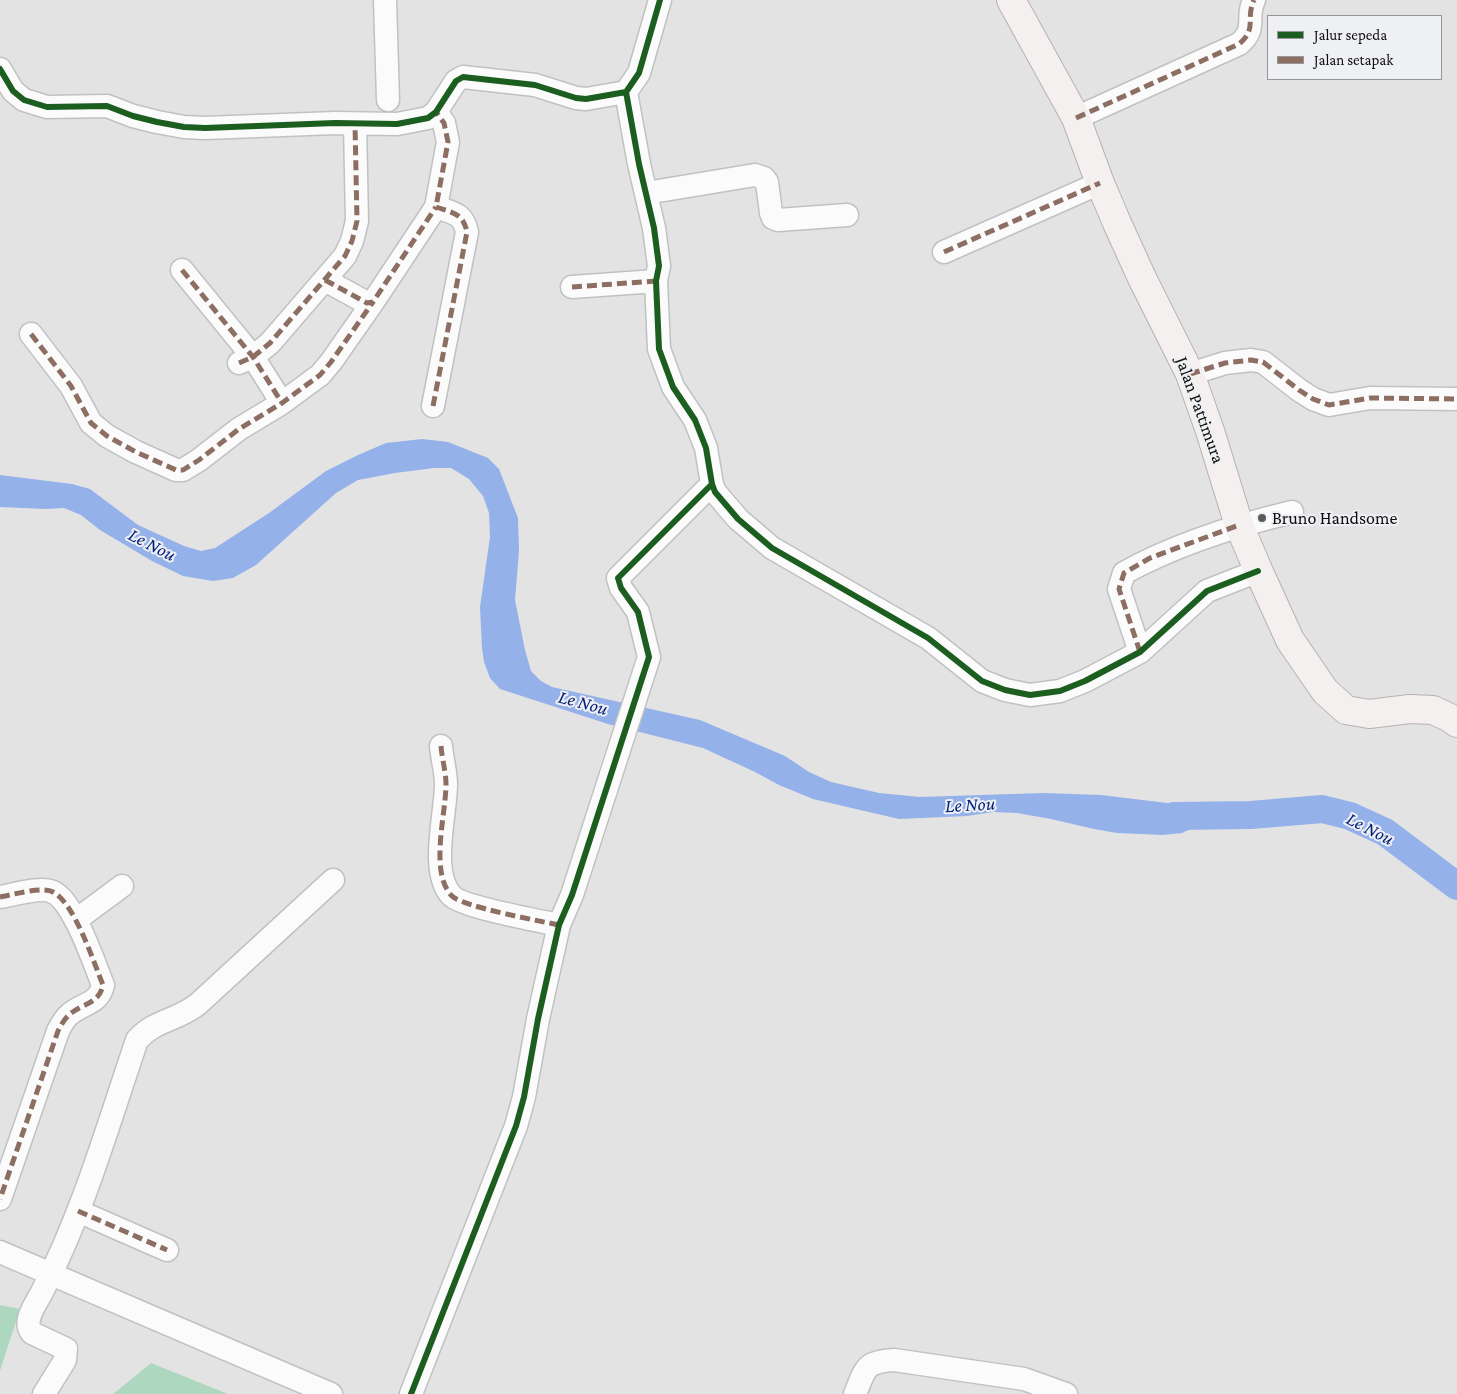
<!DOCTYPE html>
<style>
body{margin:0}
#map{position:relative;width:1457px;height:1394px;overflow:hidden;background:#e3e3e4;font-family:"Crimson Pro",serif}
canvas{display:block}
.legend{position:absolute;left:1267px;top:15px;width:175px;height:65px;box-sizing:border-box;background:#eff0f3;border:1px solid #959698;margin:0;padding:6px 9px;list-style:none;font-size:15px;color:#0e0e0f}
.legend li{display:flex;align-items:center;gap:10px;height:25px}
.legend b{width:25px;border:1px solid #959698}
</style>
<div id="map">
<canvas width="1457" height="1394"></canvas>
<ul class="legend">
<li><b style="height:6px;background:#1b5e20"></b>Jalur sepeda</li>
<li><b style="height:6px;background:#8d6e63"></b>Jalan setapak</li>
</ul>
</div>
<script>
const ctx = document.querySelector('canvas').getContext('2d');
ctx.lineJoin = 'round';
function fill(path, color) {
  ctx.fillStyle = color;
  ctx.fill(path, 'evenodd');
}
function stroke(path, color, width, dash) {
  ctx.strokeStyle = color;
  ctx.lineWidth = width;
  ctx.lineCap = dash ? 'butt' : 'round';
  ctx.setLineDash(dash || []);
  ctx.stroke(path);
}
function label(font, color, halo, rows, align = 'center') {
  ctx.font = font + ' "Crimson Pro",serif';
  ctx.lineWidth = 4;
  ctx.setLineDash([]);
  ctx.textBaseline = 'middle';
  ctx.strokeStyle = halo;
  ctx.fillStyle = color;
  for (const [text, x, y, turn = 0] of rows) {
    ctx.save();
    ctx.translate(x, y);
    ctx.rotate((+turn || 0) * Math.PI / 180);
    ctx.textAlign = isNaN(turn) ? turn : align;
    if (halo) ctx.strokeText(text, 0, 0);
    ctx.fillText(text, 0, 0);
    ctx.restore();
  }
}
fill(new Path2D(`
 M 0,1305 L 20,1309 L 0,1371 Z
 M 151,1363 L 228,1394 L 113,1394 Z`), '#aed7bf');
fill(new Path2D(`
 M 422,439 L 448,442 L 488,458 L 499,469 L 518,518 L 519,551 L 515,600 L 525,650 L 531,671 L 541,681 L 552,687 L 700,720 L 785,756 L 809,772 L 831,782 L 879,793 L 920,797 L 1043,793 L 1101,795 L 1184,805 L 1201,810 L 1210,816 L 1197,826 L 1182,833 L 1163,835 L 1117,833 L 1094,829 L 1051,819 L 1017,813 L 993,812 L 967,816 L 899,819 L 813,799 L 779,785 L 755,772 L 703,748 L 608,724 L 500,689 L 490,678 L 484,662 L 482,648 L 480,607 L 490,537 L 489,513 L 483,496 L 469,479 L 451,468 L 434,468 L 395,473 L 358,480 L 336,493 L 256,565 L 233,578 L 213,581 L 183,576 L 152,561 L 100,530 L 81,515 L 64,508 L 46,509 L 0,507 L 0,475 L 72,484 L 90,489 L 138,525 L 184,546 L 201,551 L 215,548 L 269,513 L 326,471 L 358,455 L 386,443 Z`), '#94b1ea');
stroke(new Path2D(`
 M 1174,816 L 1251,815 L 1322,809 L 1350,816 L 1385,832 L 1457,886`), '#94b1ea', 28);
const minor = new Path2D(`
 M 385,0 L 388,100
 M 660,0 L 639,73 L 626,92 L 639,164 L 654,228 L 659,266 L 656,281 L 659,349 L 673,387 L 695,420 L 706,448 L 712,484 L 715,492 L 738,519 L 772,548 L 928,638 L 982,681 L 1005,690 L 1030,695 L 1060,691 L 1085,681 L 1140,652 L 1207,591 L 1258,571
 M 0,69 L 13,91 L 24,100 L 47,107 L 107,106 L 133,116 L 157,122 L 184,127 L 205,128 L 335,123 L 397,124 L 428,118 L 436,112 L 456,81 L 463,77 L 535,85 L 576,98 L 586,99 L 626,92
 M 1076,118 L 1239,44 C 1258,28 1245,19 1254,0
 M 646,193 L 755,175 L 764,178 L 767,182 L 771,213 L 773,218 L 778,220 L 847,215
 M 944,252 L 1100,183
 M 182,270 L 253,357 L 282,403
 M 325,280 L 367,303 L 373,302 L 436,207
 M 572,287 L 656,281
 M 31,334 L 71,386 L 91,423 L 107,436 L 136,452 L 176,470 L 183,470 L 199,460 L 239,429 L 282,403 L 320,375 L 331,362 L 373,302
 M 239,363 L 253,357 L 270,343 L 345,256 L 352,241 L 357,221 L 355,124
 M 1190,374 L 1225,363 L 1251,360 L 1263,362 L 1299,390 L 1313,399 L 1329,405 L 1370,398 L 1457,399
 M 433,406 L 467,232 C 463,213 453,213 436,207 L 448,142 L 444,123 L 436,112
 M 1140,652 L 1119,589 L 1124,573 C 1176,544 1234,526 1292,512
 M 441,746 C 442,759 446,772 446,784 C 446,814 429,873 452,896 C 463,907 540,921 559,925
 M 0,897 C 12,895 42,886 53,892 C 74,902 94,963 103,985 C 99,1004 83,1003 70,1014 C 65,1018 61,1025 58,1031 L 0,1199
 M 76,920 L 122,886
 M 78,1211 L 167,1250
 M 0,1252 L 331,1394
 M 44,1394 L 65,1360 L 66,1349 L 32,1333 C 22,1321 36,1304 42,1292 C 83,1213 108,1125 137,1040 C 156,1019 177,1021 198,1004 L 333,880
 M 411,1394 L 516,1126 L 524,1097 L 538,1019 L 559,925 L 572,895 L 649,657 L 638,612 L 621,588 L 618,578 L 712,484
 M 855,1394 C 866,1368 864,1362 894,1360 L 1024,1379 L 1066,1394`);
const major = new Path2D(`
 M 1011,0 L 1076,118 L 1100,183 L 1117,223 L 1142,278 L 1190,374 L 1210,431 L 1239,525 L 1259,572 L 1290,640 L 1325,691 L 1346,710 L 1369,714 L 1410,709 L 1433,710 L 1450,718 L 1457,723`);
stroke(minor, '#c0c1c2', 25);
stroke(major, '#b8b1b0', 30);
stroke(minor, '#fbfbfb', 22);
stroke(major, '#f4f0ef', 28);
stroke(new Path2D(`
 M 1076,118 L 1239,44 C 1258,28 1245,19 1254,0
 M 944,252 L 1100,183
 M 182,270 L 253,357 L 282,403
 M 325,280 L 367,303 L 373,302 L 436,207
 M 572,287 L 656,281
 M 31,334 L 71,386 L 91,423 L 107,436 L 136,452 L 176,470 L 183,470 L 199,460 L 239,429 L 282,403 L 320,375 L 331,362 L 373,302
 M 239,363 L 253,357 L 270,343 L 345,256 L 352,241 L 357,221 L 355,124
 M 1190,374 L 1225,363 L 1251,360 L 1263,362 L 1299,390 L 1313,399 L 1329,405 L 1370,398 L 1457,399
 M 433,406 L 467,232 C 463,213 453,213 436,207 L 448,142 L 444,123 L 436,112
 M 1140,652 L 1119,589 L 1124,573 L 1150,558 L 1239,525
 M 441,746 C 442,759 446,772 446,784 C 446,814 429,873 452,896 C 463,907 540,921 559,925
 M 0,897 C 12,895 42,886 53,892 C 74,902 94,963 103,985 C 99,1004 83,1003 70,1014 C 65,1018 61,1025 58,1031 L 0,1199
 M 78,1211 L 167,1250`), '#8d6e63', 5, [10, 5]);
stroke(new Path2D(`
 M 660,0 L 639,73 L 626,92 L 639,164 L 654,228 L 659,266 L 656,281 L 659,349 L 673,387 L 695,420 L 706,448 L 712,484 L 715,492 L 738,519 L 772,548 L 928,638 L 982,681 L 1005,690 L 1030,695 L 1060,691 L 1085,681 L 1140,652 L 1207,591 L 1258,571
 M 0,69 L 13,91 L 24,100 L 47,107 L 107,106 L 133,116 L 157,122 L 184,127 L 205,128 L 335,123 L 397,124 L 428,118 L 436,112 L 456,81 L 463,77 L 535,85 L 576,98 L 586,99 L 626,92
 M 411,1394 L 516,1126 L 524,1097 L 538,1019 L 559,925 L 572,895 L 649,657 L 638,612 L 621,588 L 618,578 L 712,484`), '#1b5e20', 6);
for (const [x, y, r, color] of [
 [1262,518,5,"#59595a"]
]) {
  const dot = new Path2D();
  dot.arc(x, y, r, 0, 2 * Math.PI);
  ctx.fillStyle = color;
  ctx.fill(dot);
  stroke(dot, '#eff0f3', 2);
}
label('18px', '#0e0e0f', '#eff0f3', [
 ["Jalan Pattimura",1200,410,70]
]);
label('18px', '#0e0e0f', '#eff0f3', [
 ["Bruno Handsome",1272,518]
], 'left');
label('italic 19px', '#001f7b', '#eff0f3', [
 ["Le Nou",152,545,27],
 ["Le Nou",583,703,15],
 ["Le Nou",970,805,-3],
 ["Le Nou",1370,829,27]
]);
</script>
